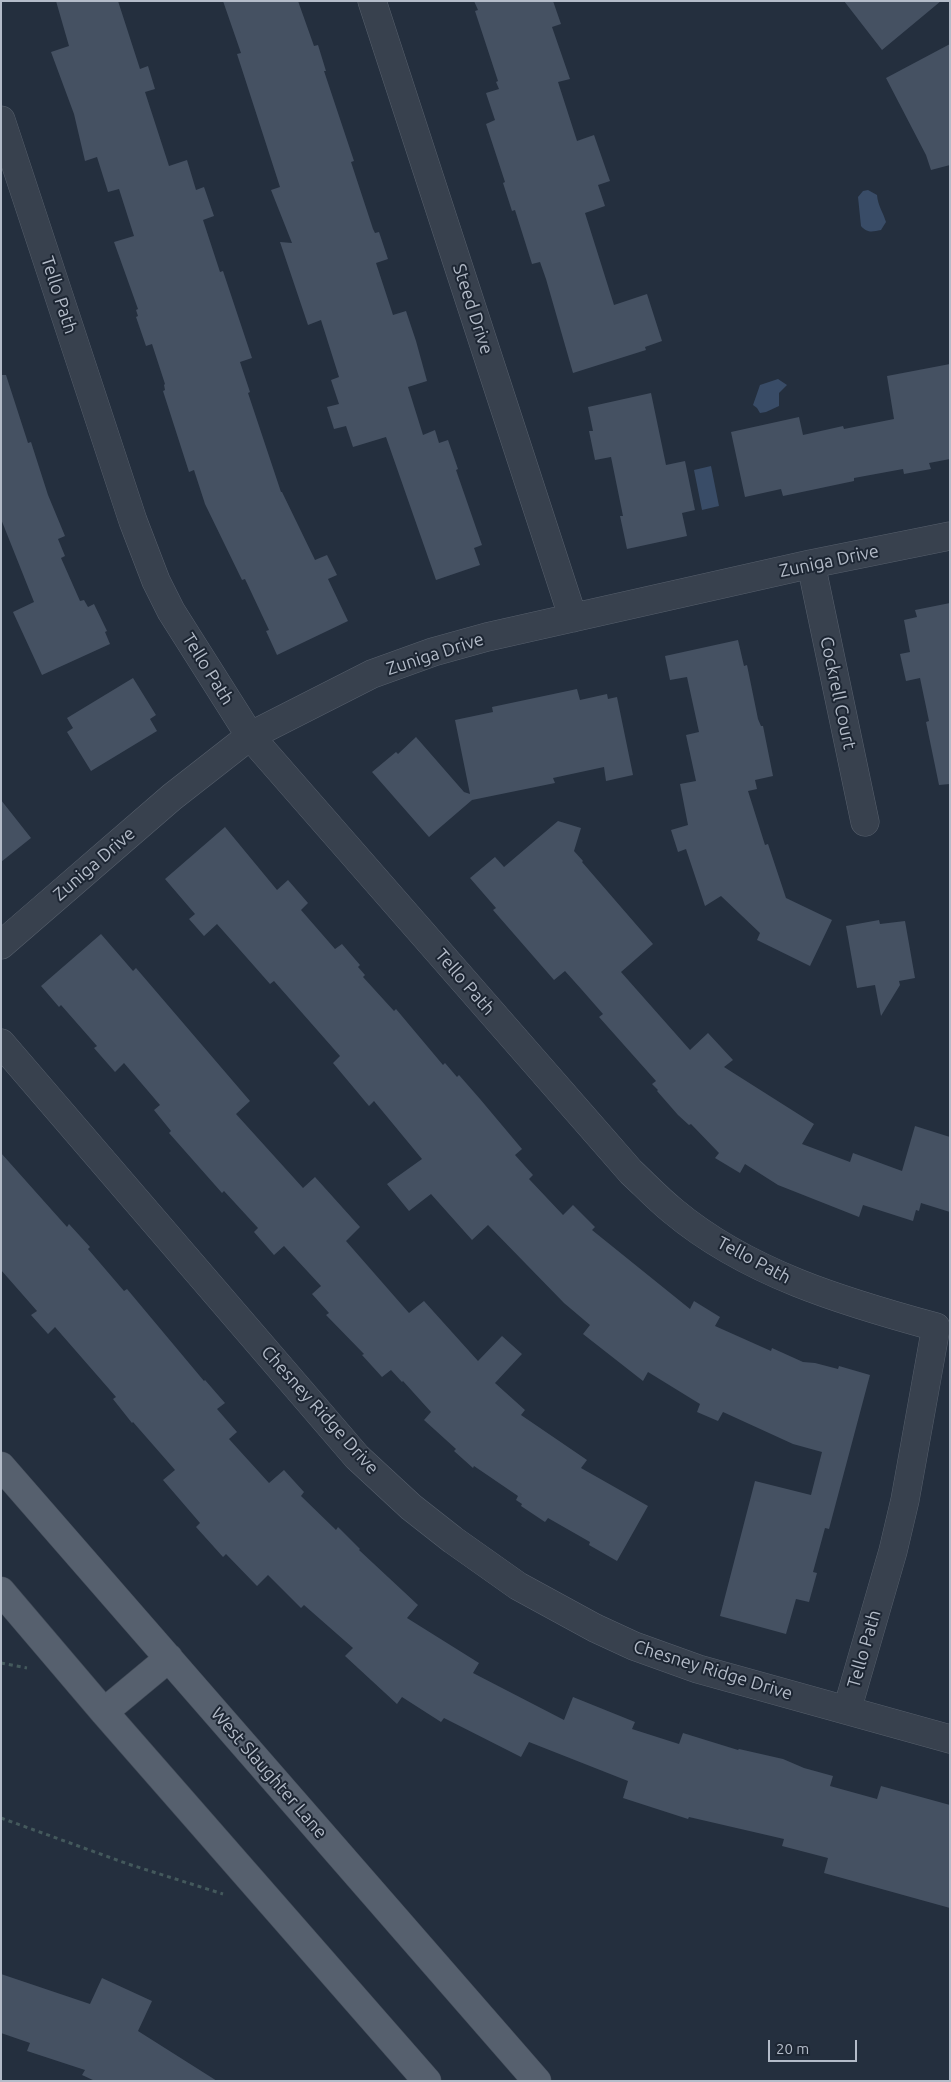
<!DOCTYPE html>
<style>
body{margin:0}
#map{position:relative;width:951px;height:2082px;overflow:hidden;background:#242f3e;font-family:Ubuntu,sans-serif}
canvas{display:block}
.frame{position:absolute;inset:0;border:2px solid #b4bcc9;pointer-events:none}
.scale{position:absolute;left:768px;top:2040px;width:89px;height:22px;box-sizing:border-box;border:2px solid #b4bcc9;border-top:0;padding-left:6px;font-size:15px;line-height:18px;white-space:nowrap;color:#b4bcc9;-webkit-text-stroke:4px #1d2633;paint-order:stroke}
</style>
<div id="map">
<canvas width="951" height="2082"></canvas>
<div class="frame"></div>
<div class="scale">20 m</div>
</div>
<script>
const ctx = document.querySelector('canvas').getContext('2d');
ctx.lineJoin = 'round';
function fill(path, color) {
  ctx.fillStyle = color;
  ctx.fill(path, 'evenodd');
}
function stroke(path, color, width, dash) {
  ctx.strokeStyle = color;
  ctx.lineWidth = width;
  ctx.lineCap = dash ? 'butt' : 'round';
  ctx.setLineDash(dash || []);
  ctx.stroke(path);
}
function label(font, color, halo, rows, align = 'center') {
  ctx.font = font + ' Ubuntu,sans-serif';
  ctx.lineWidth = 4;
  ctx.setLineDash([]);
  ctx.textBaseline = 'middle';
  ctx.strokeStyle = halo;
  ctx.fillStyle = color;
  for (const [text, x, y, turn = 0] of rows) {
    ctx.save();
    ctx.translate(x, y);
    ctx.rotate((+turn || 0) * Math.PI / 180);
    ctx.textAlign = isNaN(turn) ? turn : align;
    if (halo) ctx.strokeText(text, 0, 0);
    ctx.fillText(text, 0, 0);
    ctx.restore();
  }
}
fill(new Path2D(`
 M 868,190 L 877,195 C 878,206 883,212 886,222 L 881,230 C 872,232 867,233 861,226 L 858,197 L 863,191 Z
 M 778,379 L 787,385 L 779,393 L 779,406 L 766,412 L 760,413 L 757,408 L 753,405 L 760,385 Z
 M 711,466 L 719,506 L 702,510 L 694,470 Z`), '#394c67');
fill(new Path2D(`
 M 56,1 L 118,1 L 140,69 L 148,66 L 155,89 L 145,92 L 169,166 L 187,160 L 196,190 L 204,187 L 214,216 L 203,220 L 220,272 L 223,271 L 252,358 L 240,362 L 250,392 L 248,393 L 281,492 L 282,492 L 315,560 L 327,555 L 337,575 L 328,579 L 348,621 L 277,655 L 266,631 L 269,630 L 245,579 L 242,580 L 205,504 L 194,470 L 189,472 L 163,391 L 165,390 L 164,385 L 165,384 L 152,344 L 146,346 L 136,317 L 138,316 L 136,310 L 138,309 L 114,242 L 134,236 L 119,189 L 108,192 L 97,157 L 85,161 L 74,114 L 51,52 L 69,46 Z
 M 223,1 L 298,1 L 314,46 L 318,45 L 326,71 L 324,71 L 354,161 L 351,162 L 373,229 L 375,233 L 379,232 L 388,259 L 376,263 L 393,315 L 406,311 L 416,341 L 427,381 L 408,387 L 423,435 L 435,430 L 439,443 L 448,440 L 458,469 L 456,470 L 482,545 L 474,548 L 480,565 L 436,580 L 386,437 L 353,447 L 346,426 L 334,429 L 327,407 L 339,404 L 331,380 L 339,377 L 321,320 L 308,325 L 280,242 L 292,243 L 271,190 L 280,187 L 237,54 L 241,53 Z
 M 474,1 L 553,1 L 561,24 L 552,27 L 570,79 L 558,82 L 577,141 L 594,135 L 610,181 L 598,185 L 605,206 L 585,213 L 614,305 L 647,294 L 662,341 L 645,347 L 646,350 L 573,373 L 546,279 L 540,262 L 532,264 L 515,210 L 512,211 L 503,183 L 505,182 L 486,124 L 495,120 L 486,93 L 499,89 L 496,82 L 498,81 L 475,11 L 478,10 Z
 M 844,1 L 941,1 L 882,50 Z
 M 950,44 L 950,165 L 931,170 L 926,155 L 886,78 Z
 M 950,364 L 950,459 L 929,463 L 931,469 L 904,474 L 903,469 L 854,478 L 854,481 L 783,496 L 781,489 L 745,497 L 731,432 L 799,417 L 803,435 L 843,426 L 844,429 L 894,419 L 887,376 Z
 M 1,375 L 6,375 L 28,443 L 31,442 L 48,495 L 65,536 L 58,539 L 65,556 L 61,558 L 80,601 L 84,600 L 88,607 L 94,604 L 107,631 L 105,632 L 110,644 L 42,675 L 13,612 L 34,602 L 1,519 Z
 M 651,393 L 666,465 L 685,461 L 695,510 L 682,513 L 687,536 L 627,549 L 620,516 L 623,516 L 611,457 L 595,460 L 589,431 L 593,431 L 588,407 Z
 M 950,603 L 950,784 L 939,785 L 926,722 L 929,721 L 920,678 L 906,681 L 900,654 L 910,652 L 904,620 L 917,617 L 915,610 Z
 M 738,640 L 744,666 L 747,665 L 758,719 L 761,726 L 763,726 L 773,776 L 755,780 L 757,789 L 748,791 L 765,845 L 768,844 L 786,898 L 832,920 L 810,966 L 757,940 L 760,933 L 721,896 L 705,906 L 686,849 L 678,852 L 671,830 L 688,825 L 680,784 L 696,781 L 686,735 L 699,732 L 687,677 L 670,680 L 665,656 Z
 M 133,678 L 156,715 L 150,719 L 157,731 L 91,771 L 67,732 L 73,728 L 67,718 Z
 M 577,689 L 580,700 L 607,694 L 608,699 L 617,697 L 633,775 L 606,781 L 604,767 L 553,778 L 555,783 L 472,800 L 429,837 L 372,772 L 396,752 L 398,754 L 416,737 L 464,792 L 470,794 L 455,720 L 493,712 L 492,707 Z
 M 1,800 L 31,838 L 1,862 Z
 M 558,821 L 581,828 L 574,851 L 583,861 L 582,862 L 653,944 L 621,972 L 690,1050 L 708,1033 L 733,1060 L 724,1067 L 814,1124 L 802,1144 L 850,1162 L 853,1153 L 902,1171 L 915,1126 L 950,1137 L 950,1212 L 921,1203 L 919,1211 L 916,1210 L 913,1221 L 863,1205 L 859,1217 L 778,1185 L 745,1164 L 740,1173 L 715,1158 L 719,1153 L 691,1124 L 689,1125 L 678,1115 L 657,1091 L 658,1090 L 652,1084 L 656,1081 L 599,1017 L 603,1014 L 582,990 L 565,971 L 554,980 L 493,910 L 496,908 L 470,878 L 495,857 L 504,867 Z
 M 225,827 L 277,890 L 288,880 L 308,903 L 301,910 L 335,949 L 342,944 L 360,965 L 358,967 L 365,975 L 363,977 L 394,1011 L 396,1009 L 443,1065 L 445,1063 L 457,1077 L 459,1075 L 480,1099 L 522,1149 L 515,1155 L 533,1175 L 529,1179 L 563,1215 L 573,1205 L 595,1227 L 592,1230 L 690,1309 L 694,1301 L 720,1317 L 715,1326 L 771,1351 L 772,1348 L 803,1362 L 815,1363 L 838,1369 L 839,1366 L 870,1375 L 829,1529 L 825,1528 L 813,1572 L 817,1573 L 809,1602 L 796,1599 L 786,1634 L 720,1616 L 755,1481 L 811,1495 L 822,1452 L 793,1444 L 723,1412 L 718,1421 L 697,1412 L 700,1404 L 648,1372 L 643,1381 L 583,1334 L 590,1325 L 564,1303 L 488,1225 L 472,1240 L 431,1194 L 409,1211 L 387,1184 L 422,1159 L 374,1101 L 369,1106 L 333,1063 L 340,1056 L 274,981 L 270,984 L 217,924 L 204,936 L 189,919 L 195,914 L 165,879 Z
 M 879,920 L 880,924 L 905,921 L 915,978 L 899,981 L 900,985 L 881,1016 L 875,985 L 857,988 L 846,926 Z
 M 101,934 L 133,971 L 136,968 L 250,1101 L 236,1114 L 303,1188 L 315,1177 L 360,1227 L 346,1241 L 409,1313 L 424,1301 L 478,1361 L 502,1336 L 522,1354 L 495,1383 L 525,1410 L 521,1415 L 587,1460 L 581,1468 L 648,1506 L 617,1561 L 589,1545 L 590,1542 L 548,1518 L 545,1522 L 521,1506 L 522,1504 L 516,1500 L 518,1496 L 474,1466 L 473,1468 L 454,1451 L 456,1449 L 424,1420 L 431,1412 L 403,1381 L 402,1382 L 391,1370 L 382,1377 L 362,1355 L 364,1354 L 326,1315 L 329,1313 L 312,1294 L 321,1286 L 284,1246 L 274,1255 L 254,1232 L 258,1228 L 224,1191 L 222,1193 L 169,1133 L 171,1131 L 154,1110 L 160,1105 L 124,1063 L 115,1072 L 94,1048 L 97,1046 L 61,1005 L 59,1007 L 41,986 Z
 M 1,1153 L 67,1227 L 69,1224 L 90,1247 L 88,1249 L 124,1291 L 127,1289 L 204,1381 L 205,1380 L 225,1403 L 217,1409 L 237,1432 L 229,1439 L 269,1483 L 284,1470 L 304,1492 L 301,1496 L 336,1530 L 338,1527 L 360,1549 L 359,1550 L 418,1605 L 407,1618 L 479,1663 L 473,1673 L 564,1720 L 573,1697 L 635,1722 L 632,1729 L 679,1744 L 683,1733 L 738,1750 L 739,1749 L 783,1759 L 804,1768 L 833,1776 L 830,1786 L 877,1799 L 881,1786 L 950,1805 L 950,1908 L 824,1873 L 828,1858 L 782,1846 L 784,1839 L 689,1817 L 688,1819 L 623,1798 L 628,1781 L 529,1742 L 521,1757 L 444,1718 L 441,1722 L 402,1697 L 397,1704 L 345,1656 L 353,1648 L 304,1605 L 301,1608 L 268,1575 L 257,1586 L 226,1554 L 223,1557 L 196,1527 L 200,1523 L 163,1480 L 175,1470 L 133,1422 L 132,1423 L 113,1399 L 116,1397 L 55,1327 L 48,1334 L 31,1315 L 37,1311 L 1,1270 Z
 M 1,1974 L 90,2004 L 102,1978 L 152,2001 L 138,2031 L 217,2081 L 95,2081 L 82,2075 L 85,2070 L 27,2051 L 30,2043 L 1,2033 Z`), '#455162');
const minor = new Path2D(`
 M 372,1 L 573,618
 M 1,120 L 133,521 L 156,581 L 171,611 L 250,736 L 631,1172 C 645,1185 658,1199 673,1211 C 747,1273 844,1302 936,1327 L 905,1500 L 893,1551 L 847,1710
 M 811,564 L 865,822
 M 1,945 L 172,797 L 250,736 L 372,674 L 433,652 L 487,637 L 811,564 L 950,536
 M 1,1043 L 357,1457 L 411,1507 L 453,1540 L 518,1586 L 595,1628 L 634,1646 L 698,1669 L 950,1739`);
const major = new Path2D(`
 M 1,1466 L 537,2081
 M 1,1591 L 104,1712 L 427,2081
 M 104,1712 L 169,1658`);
stroke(minor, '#565f6c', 29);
stroke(major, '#414a57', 29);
stroke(new Path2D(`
 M 1,1663 L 27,1668
 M 1,1818 L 128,1864 L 223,1894`), '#44595c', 3, [4, 4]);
stroke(minor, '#38414e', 28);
stroke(major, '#56606e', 28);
label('18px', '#b4bcc9', '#1d2633', [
 ["Tello Path",59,295,72],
 ["Steed Drive",473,309,72],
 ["Zuniga Drive",829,561,-12],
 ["Zuniga Drive",435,654,-18],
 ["Tello Path",208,669,58],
 ["Cockrell Court",838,693,78],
 ["Zuniga Drive",94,864,-41],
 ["Tello Path",465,982,49],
 ["Tello Path",754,1260,28],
 ["Chesney Ridge Drive",320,1410,48],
 ["Tello Path",864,1649,-74],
 ["Chesney Ridge Drive",713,1670,17],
 ["West Slaughter Lane",269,1773,49]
]);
</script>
